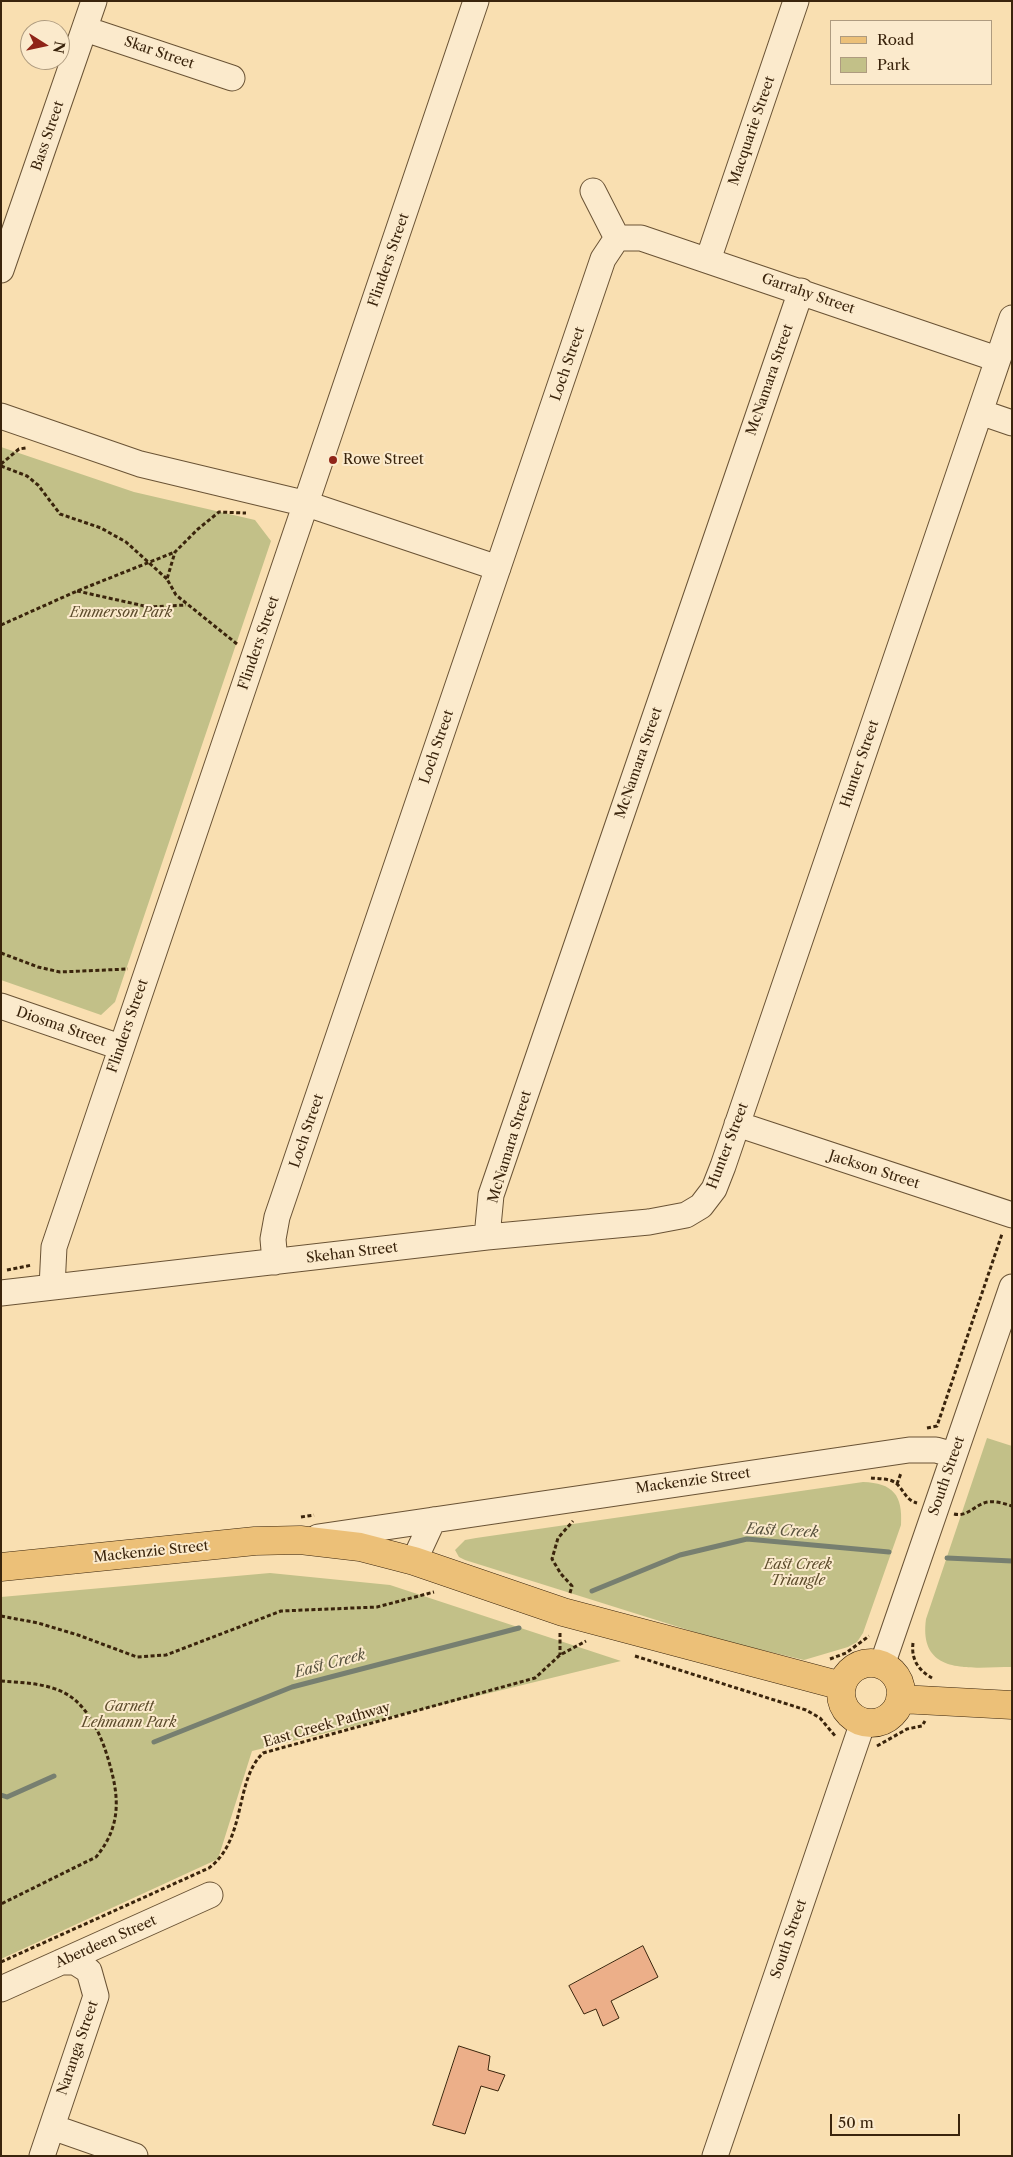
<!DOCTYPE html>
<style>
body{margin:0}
#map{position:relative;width:1013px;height:2157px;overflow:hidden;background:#f9dfb1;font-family:"Libre Caslon Text",serif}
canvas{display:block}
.frame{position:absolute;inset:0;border:2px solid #3a240c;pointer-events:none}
.legend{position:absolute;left:830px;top:20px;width:162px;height:65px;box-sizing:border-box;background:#fbeacc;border:1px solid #ae9b7f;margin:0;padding:6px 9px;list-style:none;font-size:15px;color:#3a240c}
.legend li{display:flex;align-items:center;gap:10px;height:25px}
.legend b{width:25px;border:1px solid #ae9b7f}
.north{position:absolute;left:20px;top:20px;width:50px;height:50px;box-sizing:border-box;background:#fbeacc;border:1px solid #ae9b7f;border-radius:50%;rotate:100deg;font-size:14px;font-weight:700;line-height:20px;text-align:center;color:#3a240c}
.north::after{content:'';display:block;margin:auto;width:18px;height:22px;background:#8f2418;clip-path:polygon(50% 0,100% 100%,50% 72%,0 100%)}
.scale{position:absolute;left:830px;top:2114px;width:130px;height:22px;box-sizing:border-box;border:2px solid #3a240c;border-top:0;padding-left:6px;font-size:15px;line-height:18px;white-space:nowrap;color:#3a240c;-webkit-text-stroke:4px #fbeacc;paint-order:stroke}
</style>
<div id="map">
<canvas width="1013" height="2157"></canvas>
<div class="frame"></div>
<ul class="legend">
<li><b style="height:6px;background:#ecc078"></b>Road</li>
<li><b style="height:14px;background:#c2c088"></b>Park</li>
</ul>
<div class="north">N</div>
<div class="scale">50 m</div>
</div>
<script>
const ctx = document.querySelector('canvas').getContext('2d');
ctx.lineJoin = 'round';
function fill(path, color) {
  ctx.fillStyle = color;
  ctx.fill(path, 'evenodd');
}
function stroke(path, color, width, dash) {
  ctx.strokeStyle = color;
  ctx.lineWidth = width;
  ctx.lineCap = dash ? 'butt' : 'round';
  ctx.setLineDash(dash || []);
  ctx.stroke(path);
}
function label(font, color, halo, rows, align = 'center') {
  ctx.font = font + ' "Libre Caslon Text",serif';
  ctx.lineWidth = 4;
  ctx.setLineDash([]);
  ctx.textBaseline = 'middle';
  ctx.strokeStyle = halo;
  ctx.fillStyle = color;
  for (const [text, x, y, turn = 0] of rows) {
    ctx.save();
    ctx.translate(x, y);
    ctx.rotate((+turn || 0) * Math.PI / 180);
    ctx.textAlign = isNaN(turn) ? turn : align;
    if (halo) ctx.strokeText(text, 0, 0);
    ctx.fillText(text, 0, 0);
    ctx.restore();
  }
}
fill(new Path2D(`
 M 1,447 L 134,492 L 255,520 L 271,541 L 115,1002 L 101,1015 L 1,980 Z
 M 987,1438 L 1012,1446 L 1012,1667 C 972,1667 918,1677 926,1619 Z
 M 863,1482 C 893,1483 903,1495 901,1525 L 863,1633 L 857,1642 L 848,1647 L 804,1660 L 720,1640 L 465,1560 L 459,1557 L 455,1550 L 465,1540 L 476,1538 Z
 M 270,1573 L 390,1585 L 621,1661 L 252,1751 L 218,1859 L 1,1959 L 1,1597 Z`), '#c2c088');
stroke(new Path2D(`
 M 947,1558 L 1012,1561
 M 592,1591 L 680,1555 L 747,1539 L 889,1552
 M 154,1742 L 292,1687 L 519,1628
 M 1,1795 L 7,1797 L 54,1776`), '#777f70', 5);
const building = new Path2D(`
 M 643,1946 L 658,1977 L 611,2001 L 619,2018 L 603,2026 L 596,2009 L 584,2014 L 569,1986 Z
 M 459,2046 L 490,2056 L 488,2070 L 505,2075 L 498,2091 L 481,2086 L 465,2134 L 433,2125 Z`);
fill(building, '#ecaf89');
stroke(building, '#3a240c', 1);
const minor = new Path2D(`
 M 85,29 L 232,78
 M 593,191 L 617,238
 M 617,238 L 641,238 L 997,359
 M 708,260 L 796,1
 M 1,270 L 94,1
 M 980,412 L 1012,423
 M 1,416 L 140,464 L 307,504 L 498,568
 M 1,1006 L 120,1047
 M 737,1124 L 1012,1215
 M 487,1237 L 491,1195 L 801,291
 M 275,1262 L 273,1239 L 277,1217 L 603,259 L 617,238
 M 52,1287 L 54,1247 L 476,1
 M 1,1293 L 487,1237 L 649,1222 L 686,1215 L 701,1206 L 714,1189 L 723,1166 L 1012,318
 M 318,1537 L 909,1450 L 936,1450 L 954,1455
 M 414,1561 L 433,1520
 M 882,1665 L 1012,1287
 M 1,1989 L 210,1895
 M 52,2127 L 135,2156
 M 42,2156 L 96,1996 L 89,1971 L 75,1962 L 61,1962
 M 715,2156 L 863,1722`);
const major = new Path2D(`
 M 1,1567 L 255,1541 L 300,1540 L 360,1547 L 414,1561 L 563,1612 L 842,1686
 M841 1693a30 30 0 1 1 60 0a30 30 0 1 1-60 0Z
 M 900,1699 L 1012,1705`);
stroke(minor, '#6a5335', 27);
stroke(major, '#3a240c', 29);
stroke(new Path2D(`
 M 1,464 L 19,449 L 26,448
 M 1,466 L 27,476 L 38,485 L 60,514 L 101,528 L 126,542 L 167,579
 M 77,591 L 149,607 L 186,605
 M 1,625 L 77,591 L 175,552
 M 237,644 L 176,595 L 167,579 L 175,552 L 198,529 L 219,512 L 246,513
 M 1,953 L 38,967 L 60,972 L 128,969
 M 7,1270 L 32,1265
 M 927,1428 L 937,1426 L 1002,1234
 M 871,1478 C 879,1479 891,1478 897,1484 C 905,1492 906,1500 917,1503
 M 897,1484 L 901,1473
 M 954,1514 C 967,1517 973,1507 984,1503 C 992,1500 1003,1503 1012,1506
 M 301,1517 L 314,1515
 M 570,1593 L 572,1586 L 561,1574 L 552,1559 L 558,1538 L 573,1521
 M 1,1616 L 38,1623 L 78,1635 L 137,1657 L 166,1655 L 281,1611 L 377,1607 L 434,1592
 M 560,1633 L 560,1655
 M 913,1643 C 911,1659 918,1670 932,1678
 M 635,1656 L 806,1710 L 820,1718 L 836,1737
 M 830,1659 L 846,1653 L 869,1636
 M 1,1681 C 26,1683 55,1683 75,1700 C 89,1712 99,1732 105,1749 C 118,1789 125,1822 96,1857 L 1,1904
 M 877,1746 L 907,1729 L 922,1726 L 925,1721
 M 1,1962 L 209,1868 C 247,1839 234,1781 263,1753 L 535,1678 L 560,1655 L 586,1641`), '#3a240c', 3, [4, 2.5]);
stroke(minor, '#fbeacc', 25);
stroke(major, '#ecc078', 28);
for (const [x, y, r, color] of [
 [333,460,5,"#8f2418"]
]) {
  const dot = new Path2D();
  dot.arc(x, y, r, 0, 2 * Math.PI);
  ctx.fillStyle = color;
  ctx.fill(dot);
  stroke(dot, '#fbeacc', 2);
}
label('14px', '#3a240c', '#fbeacc', [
 ["Skar Street",159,53,19],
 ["Macquarie Street",752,131,-71],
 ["Bass Street",48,136,-71],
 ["Flinders Street",389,260,-71],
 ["Garrahy Street",808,294,19],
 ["Loch Street",568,364,-71],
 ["McNamara Street",770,380,-71],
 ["Flinders Street",259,643,-71],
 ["Loch Street",437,747,-71],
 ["McNamara Street",639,763,-71],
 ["Hunter Street",860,764,-71],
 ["Flinders Street",128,1026,-71],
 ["Diosma Street",61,1027,19],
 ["Loch Street",307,1131,-71],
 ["Hunter Street",728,1146,-69],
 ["McNamara Street",510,1147,-73],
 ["Jackson Street",874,1170,18],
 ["Skehan Street",352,1253,-7],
 ["South Street",947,1476,-71],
 ["Mackenzie Street",693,1481,-8],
 ["Mackenzie Street",151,1552,-6],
 ["East Creek Pathway",327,1725,-16],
 ["South Street",789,1939,-71],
 ["Aberdeen Street",106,1942,-24],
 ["Naranga Street",78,2048,-71]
]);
label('14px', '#3a240c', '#fbeacc', [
 ["Rowe Street",343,460]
], 'left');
label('italic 14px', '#5c4b2b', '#fbeacc', [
 ["Emmerson Park",121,613],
 ["East Creek",798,1565],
 ["Triangle",798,1581],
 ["Garnett",129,1707],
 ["Lehmann Park",129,1723]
]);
label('italic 15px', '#58523e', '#fbeacc', [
 ["East Creek",782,1531,3],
 ["East Creek",330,1664,-15]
]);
</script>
